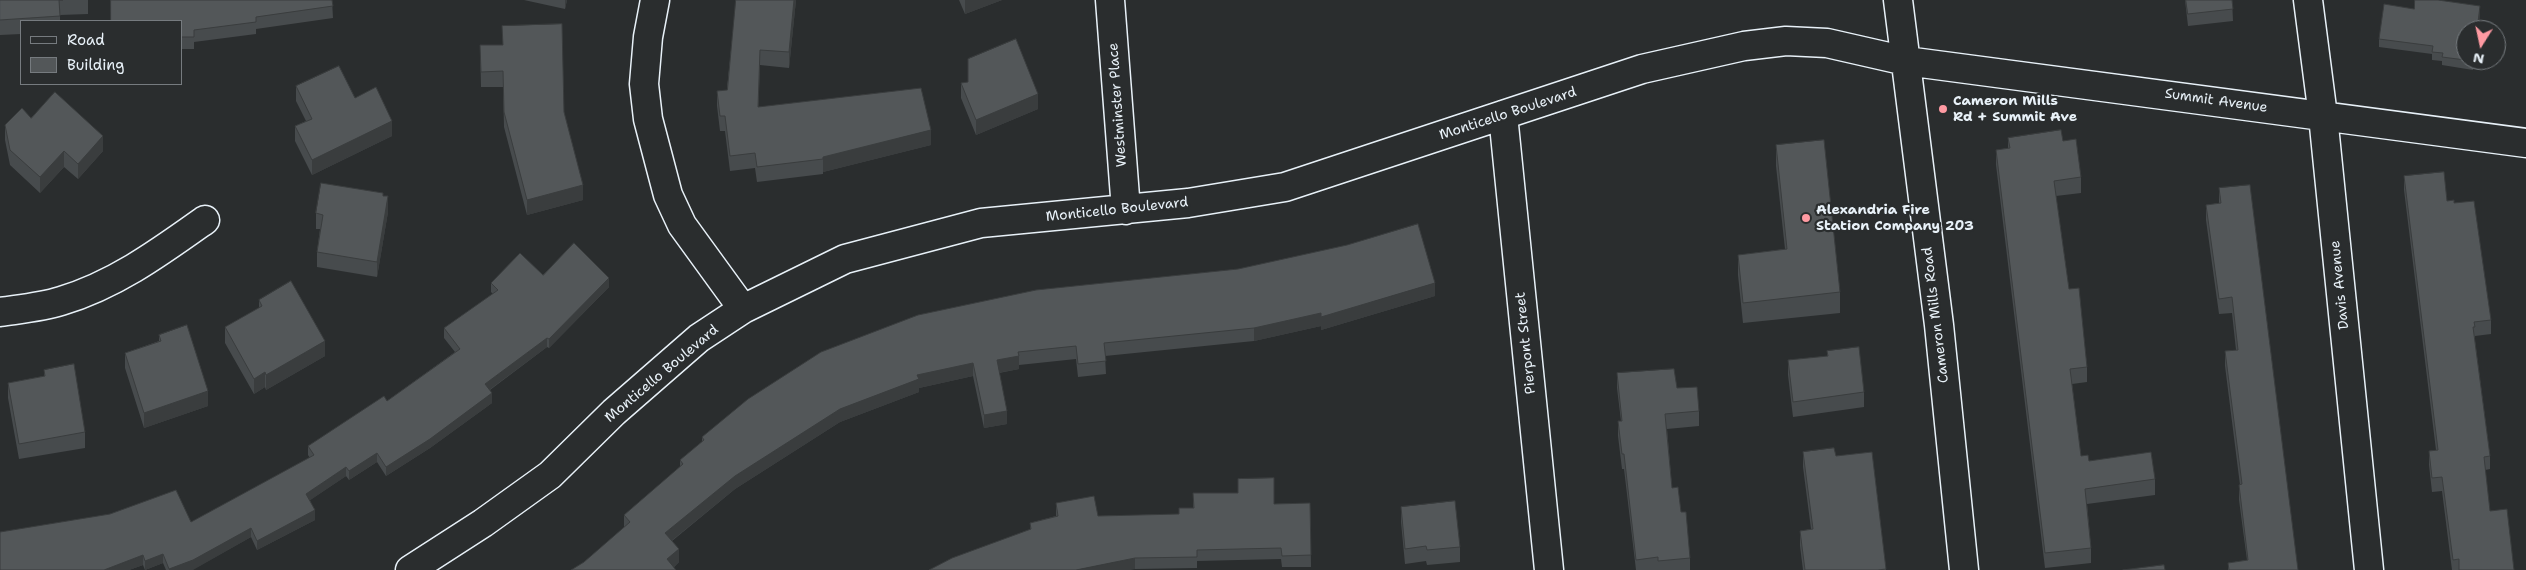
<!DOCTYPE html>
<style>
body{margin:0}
#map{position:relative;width:2526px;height:570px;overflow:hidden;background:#2a2d2e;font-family:"Shantell Sans",sans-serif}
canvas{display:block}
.legend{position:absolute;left:20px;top:20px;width:162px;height:65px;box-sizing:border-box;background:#2a2d2e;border:1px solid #767b7f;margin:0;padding:6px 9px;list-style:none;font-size:15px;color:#e8f1f8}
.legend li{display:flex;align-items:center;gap:10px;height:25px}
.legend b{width:25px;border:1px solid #767b7f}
.north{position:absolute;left:2456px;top:20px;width:50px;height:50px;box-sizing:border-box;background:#2a2d2e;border:1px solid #767b7f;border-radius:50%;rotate:190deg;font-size:14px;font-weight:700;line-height:20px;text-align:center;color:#e8f1f8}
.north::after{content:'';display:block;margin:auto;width:18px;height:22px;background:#ff9aa2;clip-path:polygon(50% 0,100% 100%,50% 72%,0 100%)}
</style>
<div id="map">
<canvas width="2526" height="570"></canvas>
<ul class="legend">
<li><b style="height:6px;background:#2a2d2e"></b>Road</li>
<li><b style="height:14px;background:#535759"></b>Building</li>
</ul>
<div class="north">N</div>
</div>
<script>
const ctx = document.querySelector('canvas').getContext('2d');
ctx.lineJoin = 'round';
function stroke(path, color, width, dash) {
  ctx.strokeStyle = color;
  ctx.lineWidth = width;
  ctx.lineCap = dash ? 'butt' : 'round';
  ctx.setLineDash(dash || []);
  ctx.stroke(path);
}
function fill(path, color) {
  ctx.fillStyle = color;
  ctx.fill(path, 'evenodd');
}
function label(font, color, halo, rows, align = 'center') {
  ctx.font = font + ' "Shantell Sans",sans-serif';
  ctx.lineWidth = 4.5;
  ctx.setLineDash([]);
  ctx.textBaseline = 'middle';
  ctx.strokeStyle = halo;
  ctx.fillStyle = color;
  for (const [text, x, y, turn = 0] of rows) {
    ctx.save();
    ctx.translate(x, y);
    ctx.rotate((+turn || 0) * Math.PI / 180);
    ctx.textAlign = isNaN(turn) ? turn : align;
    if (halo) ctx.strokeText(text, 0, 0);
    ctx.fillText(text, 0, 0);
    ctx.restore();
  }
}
const minor = new Path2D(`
 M 655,0 L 648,37 L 644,84 L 648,119 L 668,195 L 682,225 L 743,309
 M 1110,0 L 1126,210
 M 1898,0 L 1939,325 L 1964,570
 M 2308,0 L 2323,116 L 2369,570
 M 1503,115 L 1549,570
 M 0,312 C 20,309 42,307 61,301 C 115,285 160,252 205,220
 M 410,570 L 483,523 L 550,475 L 614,412 L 699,338 L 743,309 L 845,259 L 981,223 L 1188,203 L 1285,187 L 1642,69 L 1744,46 L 1786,41 L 1827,43 L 1906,61 L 2526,143`);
stroke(minor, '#e8f1f8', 31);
stroke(minor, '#2a2d2e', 28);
fill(new Path2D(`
 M 0,0 L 88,0 L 88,14 L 60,15 L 60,21 L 21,21 L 21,34 L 0,35 Z
 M 110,0 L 332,0 L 333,18 L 256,29 L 256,34 L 194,42 L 194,49 L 181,49 L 181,21 L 111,21 Z
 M 524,0 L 567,0 L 565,9 Z
 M 736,0 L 796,0 L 789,68 L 760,65 L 758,107 L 931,145 L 823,172 L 823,174 L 757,182 L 755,168 L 730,171 L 725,131 L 720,131 L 717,106 L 717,91 L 727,90 Z
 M 959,0 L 1002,0 L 965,14 Z
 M 2185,0 L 2232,0 L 2233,21 L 2188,26 Z
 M 2414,9 L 2480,14 L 2478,30 L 2466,30 L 2474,60 L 2473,70 L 2442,65 L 2442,61 L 2432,60 L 2432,54 L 2379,47 L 2379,39 Z
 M 480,45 L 564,112 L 583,200 L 527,215 L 504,127 L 503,87 L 481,87 Z
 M 961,83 L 1038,109 L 976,135 L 961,98 Z
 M 296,86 L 355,98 L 392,136 L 312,175 L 295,141 L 295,126 L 306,121 L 296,101 Z
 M 31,118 L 103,151 L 78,179 L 64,167 L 40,193 L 10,165 L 5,140 L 5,125 Z
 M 2008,138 L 2063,141 L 2081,177 L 2081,193 L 2056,196 L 2069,289 L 2087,367 L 2087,382 L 2072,384 L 2081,456 L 2089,461 L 2155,479 L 2155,495 L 2087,504 L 2091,548 L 2091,563 L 2045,568 L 1996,165 L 1996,150 L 2008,148 Z
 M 1776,145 L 1840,292 L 1840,313 L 1743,323 L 1738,275 L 1738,255 L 1785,249 L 1776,166 Z
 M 2404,176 L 2447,201 L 2454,203 L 2491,320 L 2491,334 L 2475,336 L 2475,341 L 2490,456 L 2490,469 L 2485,470 L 2490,511 L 2514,570 L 2452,570 L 2442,491 L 2432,492 L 2429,465 L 2429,451 L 2436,450 L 2404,190 Z
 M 2219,188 L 2298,570 L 2228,570 L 2228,563 L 2247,560 L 2239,500 L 2239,485 L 2240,485 L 2225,366 L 2225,351 L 2236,350 L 2232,313 L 2219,314 L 2206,220 L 2206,205 L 2219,203 Z
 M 383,196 L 388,212 L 377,277 L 317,267 L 317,252 L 320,229 L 316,229 L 316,213 Z
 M 543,275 L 609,287 L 549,348 L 547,347 L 490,390 L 492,403 L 430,448 L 386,476 L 377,462 L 349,480 L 346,476 L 310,500 L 315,520 L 257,550 L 251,537 L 192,570 L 166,570 L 163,563 L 145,570 L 143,565 L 129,570 L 0,570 L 191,522 L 310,458 L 308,455 L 308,446 L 387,401 L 455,352 L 444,338 L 444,328 L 493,294 L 491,292 L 491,283 Z
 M 1435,296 L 1321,330 L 1321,326 L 1254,341 L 1105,356 L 1106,374 L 1078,377 L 1076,359 L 1019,365 L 1019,369 L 999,373 L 1007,424 L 984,428 L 973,376 L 919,388 L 919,392 L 840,422 L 735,489 L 672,541 L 679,562 L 674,567 L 584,562 L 624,528 L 624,515 L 680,467 L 680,460 L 702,442 L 702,437 L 821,352 Z
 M 259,300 L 325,356 L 266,390 L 265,387 L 254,394 L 225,343 L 225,327 L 259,308 Z
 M 159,335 L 208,406 L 144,428 L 125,368 L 125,353 L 159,341 Z
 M 1827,351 L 1864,392 L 1864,407 L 1793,417 L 1788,375 L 1788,360 L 1827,356 Z
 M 44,370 L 85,432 L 85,448 L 19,459 L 8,398 L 8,383 L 44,376 Z
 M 1617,373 L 1677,388 L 1699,411 L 1699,426 L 1667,429 L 1672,488 L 1681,512 L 1690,558 L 1690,570 L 1636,570 L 1624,469 L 1622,469 L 1618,436 L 1618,421 L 1621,421 L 1617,388 Z
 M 1803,452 L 1836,456 L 1872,452 L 1886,570 L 1803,570 L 1800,546 L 1800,531 L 1811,529 L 1803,467 Z
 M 1193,493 L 1274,504 L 1310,503 L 1311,567 L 1282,567 L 1281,559 L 1197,561 L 1197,568 L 1135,569 L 1030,529 L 1030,523 L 1056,516 L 1056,503 L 1098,516 L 1179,514 L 1193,508 Z
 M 1401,507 L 1460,547 L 1460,562 L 1427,565 L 1426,561 L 1405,564 L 1401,522 Z`), '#474b4d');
fill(new Path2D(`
 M 565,0 L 567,0 L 565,9 Z
 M 794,0 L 796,0 L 789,68 L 789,52 Z
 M 965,0 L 1002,0 L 965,14 Z
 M 2480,6 L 2480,14 L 2478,30 L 2477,30 Z
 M 760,50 L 760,65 L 758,122 L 758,107 Z
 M 1038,94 L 1038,109 L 976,135 L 976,120 Z
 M 392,121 L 392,136 L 312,175 L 312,160 Z
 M 931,130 L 931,145 L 823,172 L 823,157 Z
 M 103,136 L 103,151 L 78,179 L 78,164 Z
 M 64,151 L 64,167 L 40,193 L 40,177 Z
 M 583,185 L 583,200 L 527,215 L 527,200 Z
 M 388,196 L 388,212 L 377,277 L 377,262 Z
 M 609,278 L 609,287 L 549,348 L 549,339 Z
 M 1435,283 L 1435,296 L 1321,330 L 1321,317 Z
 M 1321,313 L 1321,326 L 1254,341 L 1254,328 Z
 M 547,338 L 547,347 L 485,393 L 485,384 Z
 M 325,341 L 325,356 L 266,390 L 266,375 Z
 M 1019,356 L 1019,369 L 997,373 L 997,360 Z
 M 973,363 L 973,376 L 919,388 L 919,392 L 840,422 L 735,489 L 665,546 L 665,533 L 735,476 L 840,409 L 917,375 Z
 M 265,372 L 265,387 L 254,394 L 254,379 Z
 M 208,391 L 208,406 L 144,428 L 144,413 Z
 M 492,393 L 492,403 L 430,448 L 386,476 L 386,467 Z
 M 1007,411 L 1007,424 L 984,428 L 984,415 Z
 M 377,453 L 377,462 L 349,480 L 349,471 Z
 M 346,467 L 346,476 L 306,503 L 306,494 Z
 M 315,510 L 315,520 L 257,550 L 257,541 Z
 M 251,528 L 251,537 L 193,570 L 169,570 L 169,569 Z
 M 679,549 L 679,562 L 670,570 L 667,559 Z
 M 163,554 L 163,563 L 145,570 L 145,561 Z
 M 143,555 L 143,565 L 129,570 L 104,570 Z
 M 1135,558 L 1135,569 L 1131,570 L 1076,570 Z`), '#3a3d3e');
const building = new Path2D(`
 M 0,0 L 63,0 L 59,0 L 60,16 L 0,20 Z
 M 111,0 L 332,0 L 333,6 L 256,17 L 256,22 L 194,30 L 194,37 L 181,37 L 181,21 L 111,21 Z
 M 736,0 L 794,0 L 789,52 L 760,50 L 758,107 L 921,88 L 931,130 L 823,157 L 823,159 L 757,167 L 755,153 L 730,156 L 725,116 L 720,116 L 717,91 L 727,90 Z
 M 2186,0 L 2232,0 L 2233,9 L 2188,14 Z
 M 2415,0 L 2438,0 L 2480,6 L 2477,30 L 2466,30 L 2466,60 L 2473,60 L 2473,61 L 2442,57 L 2443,53 L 2432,52 L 2433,46 L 2379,39 L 2384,4 L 2414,9 Z
 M 562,24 L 564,112 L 583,185 L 527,200 L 504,112 L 503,71 L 481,72 L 480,45 L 503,45 L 502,26 Z
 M 1016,39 L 1038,94 L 976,120 L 961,83 L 968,82 L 968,59 Z
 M 339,66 L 355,98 L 376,87 L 392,121 L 312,160 L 295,126 L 312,119 L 296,86 Z
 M 55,92 L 103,136 L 78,164 L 64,151 L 40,177 L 10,150 L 5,125 L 22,108 L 31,118 Z
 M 2061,130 L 2063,141 L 2076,139 L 2081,177 L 2054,181 L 2069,289 L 2079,288 L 2087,367 L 2070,369 L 2081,456 L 2088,455 L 2089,461 L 2151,452 L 2155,479 L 2085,489 L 2091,548 L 2045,553 L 1996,150 L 2010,148 L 2008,138 Z
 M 1824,140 L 1840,292 L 1743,303 L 1738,255 L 1787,249 L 1776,145 Z
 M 2444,172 L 2447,201 L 2454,200 L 2454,203 L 2474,201 L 2491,320 L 2474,322 L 2475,327 L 2473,327 L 2490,456 L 2484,457 L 2490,511 L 2507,509 L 2514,570 L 2459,570 L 2459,559 L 2453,560 L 2442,477 L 2432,478 L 2429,451 L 2438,450 L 2404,176 Z
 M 321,183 L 383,193 L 383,196 L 388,196 L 377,262 L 317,252 L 323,215 L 316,213 Z
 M 2250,185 L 2298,570 L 2229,570 L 2228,563 L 2248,560 L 2239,485 L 2242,484 L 2225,351 L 2238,350 L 2232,297 L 2219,299 L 2206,205 L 2221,203 L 2219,188 Z
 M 1418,224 L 1435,283 L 1321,317 L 1321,313 L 1254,328 L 1104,343 L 1106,361 L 1078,364 L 1076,346 L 1018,352 L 1019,356 L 997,360 L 1007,411 L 984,415 L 973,363 L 917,375 L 919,379 L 840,409 L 735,476 L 665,533 L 679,549 L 667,559 L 676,570 L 571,570 L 584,562 L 630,522 L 624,515 L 683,464 L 680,460 L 704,440 L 702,437 L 748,399 L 821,352 L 918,315 L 1036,290 L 1238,269 L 1347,245 Z
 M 574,243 L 609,278 L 549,339 L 547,338 L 485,384 L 492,393 L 430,439 L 386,467 L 377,453 L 349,471 L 346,467 L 306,494 L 315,510 L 257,541 L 251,528 L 193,560 L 169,569 L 163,554 L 145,561 L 143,555 L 104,570 L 0,570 L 0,532 L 110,514 L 176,490 L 191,522 L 314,455 L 308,446 L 384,396 L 387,401 L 460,349 L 444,328 L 498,290 L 491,283 L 520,253 L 543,275 Z
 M 291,281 L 325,341 L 266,375 L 265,372 L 254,379 L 225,327 L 262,306 L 259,300 Z
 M 187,325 L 208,391 L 144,413 L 125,353 L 161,341 L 159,335 Z
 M 1859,347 L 1864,392 L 1793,402 L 1788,360 L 1828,356 L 1827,351 Z
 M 74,364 L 85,432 L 19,444 L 8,383 L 45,376 L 44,370 Z
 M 1674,369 L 1677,388 L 1697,387 L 1699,411 L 1665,414 L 1672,488 L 1678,487 L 1681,512 L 1686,512 L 1690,558 L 1658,561 L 1658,557 L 1636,560 L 1624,454 L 1622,454 L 1618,421 L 1622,421 L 1617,373 Z
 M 1834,448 L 1836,456 L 1872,452 L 1886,569 L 1878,570 L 1805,570 L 1800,531 L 1813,529 L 1803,452 Z
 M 1274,478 L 1274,504 L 1310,503 L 1311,555 L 1282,556 L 1281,548 L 1197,550 L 1197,557 L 1135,558 L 1076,570 L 929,570 L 952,558 L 1031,529 L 1030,523 L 1058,516 L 1056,503 L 1094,496 L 1098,516 L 1179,514 L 1179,508 L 1194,508 L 1193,493 L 1238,493 L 1238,479 Z
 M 1455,501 L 1460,547 L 1427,550 L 1426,546 L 1405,549 L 1401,507 Z
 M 2164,565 L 2165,570 L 2123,570 Z`);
fill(building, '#535759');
stroke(building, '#3a3d3e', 1);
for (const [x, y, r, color] of [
 [1943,109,5,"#ff9aa2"],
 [1806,218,5,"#ff9aa2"]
]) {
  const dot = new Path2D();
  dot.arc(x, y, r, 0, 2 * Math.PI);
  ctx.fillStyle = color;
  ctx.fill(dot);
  stroke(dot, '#2a2d2e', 2);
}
label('bold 14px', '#e8f1f8', '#2a2d2e', [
 ["Cameron Mills",1953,101],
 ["Rd + Summit Ave",1953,117],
 ["Alexandria Fire",1816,210],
 ["Station Company 203",1816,226]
], 'left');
label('14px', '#e8f1f8', '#2a2d2e', [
 ["Summit Avenue",2216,101,8],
 ["Westminster Place",1118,105,-94],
 ["Monticello Boulevard",1508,114,-18],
 ["Monticello Boulevard",1117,210,-6],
 ["Davis Avenue",2340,285,-96],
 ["Cameron Mills Road",1936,315,-97],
 ["Pierpont Street",1526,343,-96],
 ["Monticello Boulevard",662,374,-40]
]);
</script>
